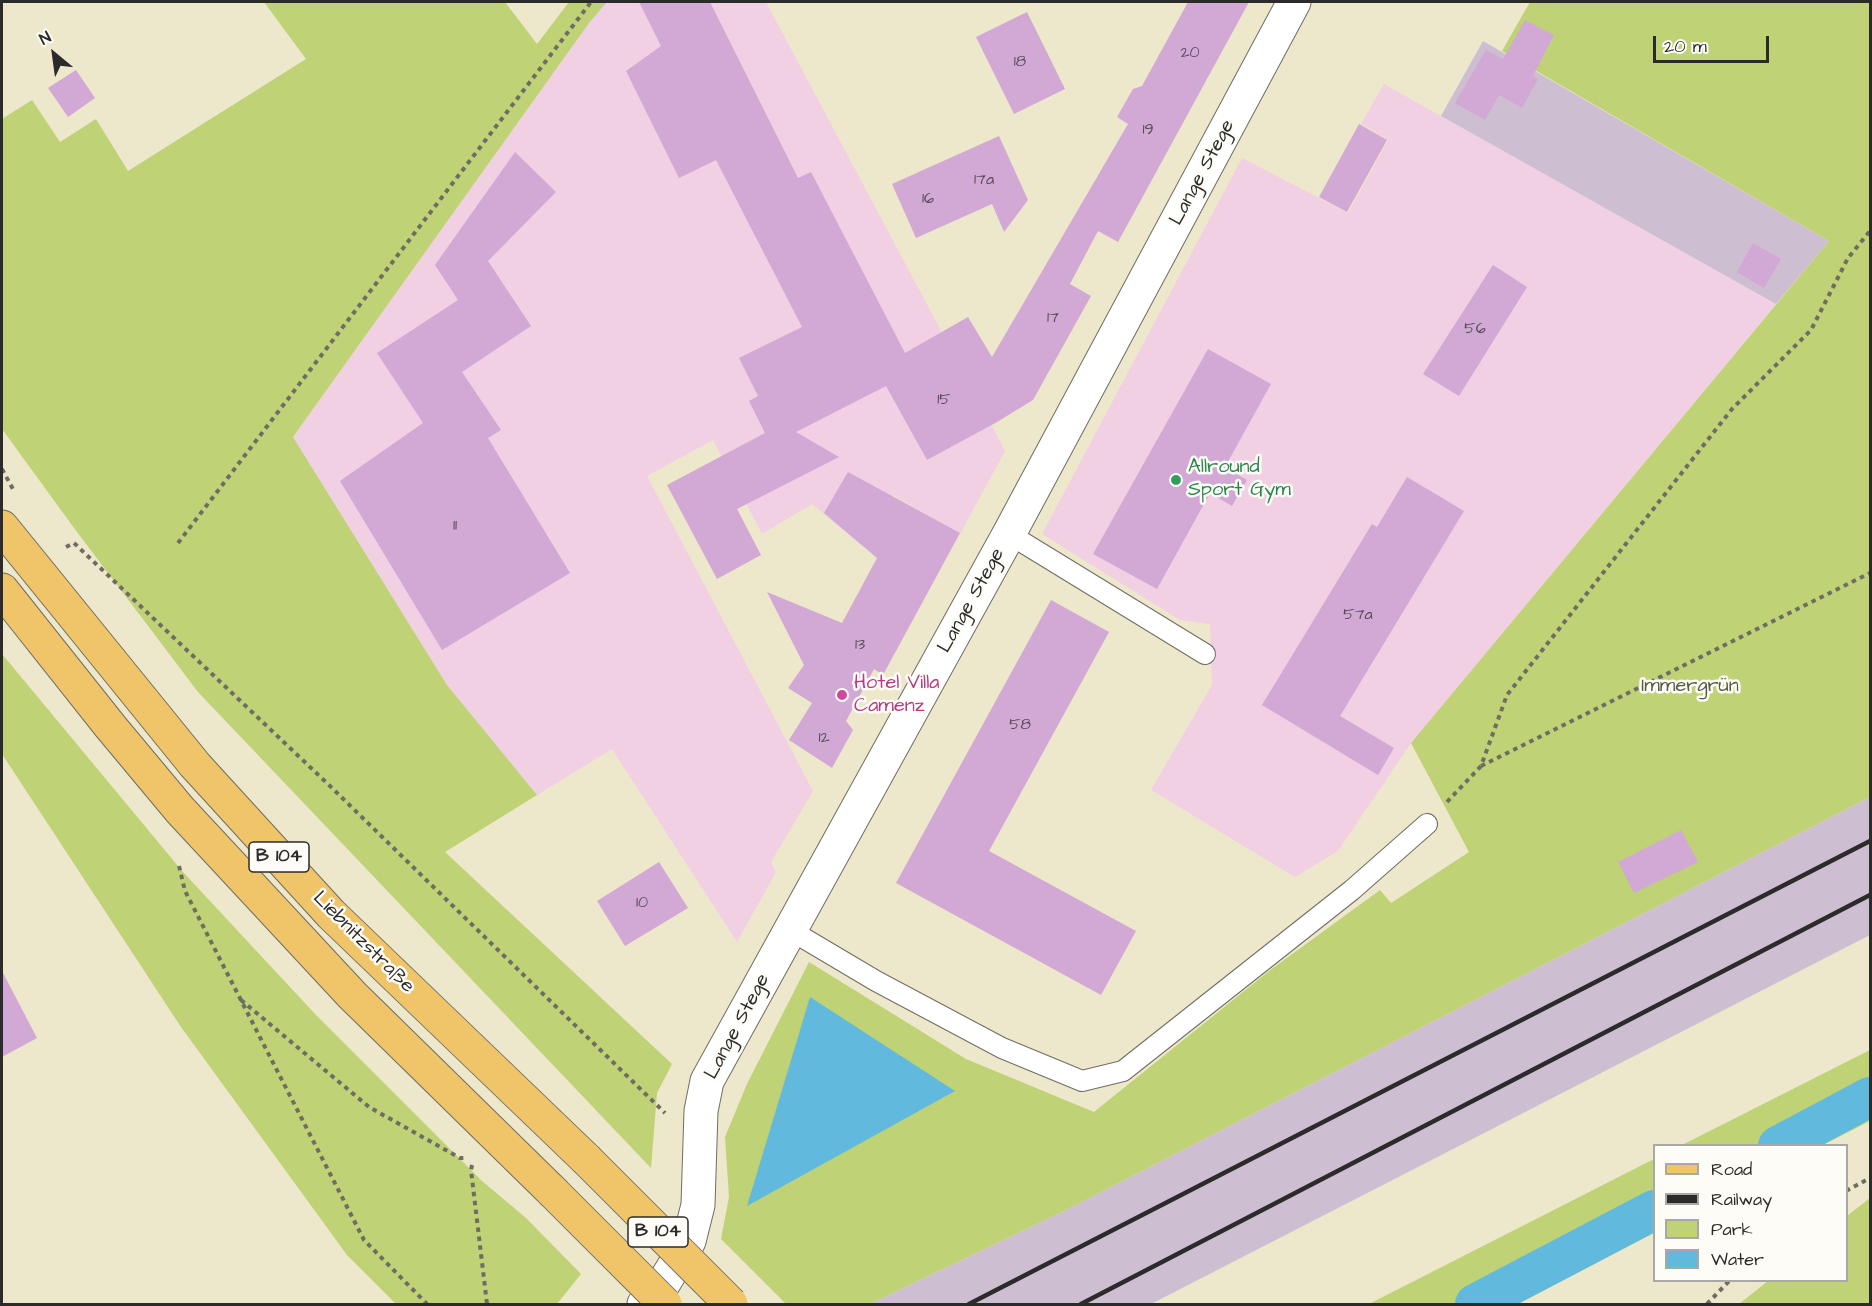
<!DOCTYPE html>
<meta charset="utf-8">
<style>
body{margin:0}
#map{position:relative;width:1872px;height:1306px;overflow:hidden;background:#ede7cc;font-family:"Architects Daughter",sans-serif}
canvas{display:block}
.frame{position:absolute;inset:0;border:3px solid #2b2b2b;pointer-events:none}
.legend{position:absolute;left:1653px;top:1144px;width:195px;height:138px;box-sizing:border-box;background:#fdfcf7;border:2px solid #a9a8a5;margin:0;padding:8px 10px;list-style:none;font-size:18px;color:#2b2b2b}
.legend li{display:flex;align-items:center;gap:12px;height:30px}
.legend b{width:30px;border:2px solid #a9a8a5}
.north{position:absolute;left:24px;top:24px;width:60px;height:60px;-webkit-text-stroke:4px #fdfcf7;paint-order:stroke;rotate:331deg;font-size:16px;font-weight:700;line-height:24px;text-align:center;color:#2b2b2b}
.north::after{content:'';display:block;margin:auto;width:21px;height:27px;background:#2b2b2b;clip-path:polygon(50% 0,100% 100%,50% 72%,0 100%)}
.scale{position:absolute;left:1653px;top:36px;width:116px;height:27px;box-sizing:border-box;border:3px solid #2b2b2b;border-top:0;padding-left:8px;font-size:18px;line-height:21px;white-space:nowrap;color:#2b2b2b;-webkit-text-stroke:4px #fdfcf7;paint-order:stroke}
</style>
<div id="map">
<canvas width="1872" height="1306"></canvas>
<div class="frame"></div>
<ul class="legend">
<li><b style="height:8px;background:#f0c469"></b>Road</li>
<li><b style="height:8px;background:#2b2b2b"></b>Railway</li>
<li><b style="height:16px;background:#bfd275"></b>Park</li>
<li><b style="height:16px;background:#61bade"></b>Water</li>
</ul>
<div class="north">N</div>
<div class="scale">20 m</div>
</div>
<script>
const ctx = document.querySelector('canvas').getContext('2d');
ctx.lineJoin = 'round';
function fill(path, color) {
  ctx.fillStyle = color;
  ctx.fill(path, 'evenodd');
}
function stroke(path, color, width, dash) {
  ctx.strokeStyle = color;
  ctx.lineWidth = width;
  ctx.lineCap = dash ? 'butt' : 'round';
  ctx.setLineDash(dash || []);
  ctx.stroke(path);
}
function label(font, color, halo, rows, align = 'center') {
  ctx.font = font + ' "Architects Daughter",sans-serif';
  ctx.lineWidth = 5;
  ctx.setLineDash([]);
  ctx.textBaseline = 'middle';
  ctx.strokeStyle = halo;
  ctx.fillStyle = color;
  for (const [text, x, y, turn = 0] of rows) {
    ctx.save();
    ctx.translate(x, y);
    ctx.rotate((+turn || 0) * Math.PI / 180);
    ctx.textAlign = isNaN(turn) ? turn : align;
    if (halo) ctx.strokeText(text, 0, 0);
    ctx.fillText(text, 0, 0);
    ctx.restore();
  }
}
fill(new Path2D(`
 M 607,2 L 766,2 L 1005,451 L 960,534 L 893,495 L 862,546 L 812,504 L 762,534 L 713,440 L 647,476 L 813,791 L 771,862 L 776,872 L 737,942 L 612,749 L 537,795 L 447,685 L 293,437 L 589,23 Z
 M 1384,84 L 1776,304 L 1411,743 L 1338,851 L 1295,877 L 1151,790 L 1212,685 L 1210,624 L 1180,620 L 1042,534 L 1242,158 L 1348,213 L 1388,140 L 1361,124 Z`), '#f1d0e3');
fill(new Path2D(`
 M 1483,41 L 1829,241 L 1776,304 L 1441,116 Z
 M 1870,797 L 1870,935 L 1151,1304 L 870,1304 L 1068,1209 Z`), '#cebed1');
fill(new Path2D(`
 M 264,2 L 505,2 L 537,44 L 569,2 L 607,2 L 589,23 L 293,437 L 447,685 L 537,795 L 445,852 L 672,1064 L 657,1093 L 651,1168 L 198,692 L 74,528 L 2,429 L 2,119 L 32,100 L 60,142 L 96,119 L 128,171 L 306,59 Z
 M 1530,2 L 1870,2 L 1870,797 L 1068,1209 L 870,1304 L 786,1304 L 721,1239 L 729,1197 L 725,1137 L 747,1084 L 809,962 L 966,1059 L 1094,1112 L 1269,971 L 1380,890 L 1391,903 L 1469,852 L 1411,743 L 1829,241 L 1502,51 Z
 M 2,654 L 183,872 L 316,1015 L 482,1181 L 526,1218 L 581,1274 L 557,1304 L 396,1304 L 347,1255 L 181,1027 L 2,754 Z
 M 1870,1050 L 1870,1121 L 1823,1145 L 1682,1145 Z
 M 1654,1159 L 1654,1233 L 1518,1304 L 1369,1304 Z
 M 1870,1198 L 1870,1304 L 1739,1304 L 1768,1281 L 1846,1280 L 1847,1216 Z`), '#bfd275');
fill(new Path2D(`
 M 810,997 L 955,1091 L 747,1206 Z`), '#61bade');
stroke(new Path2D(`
 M 1778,1146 L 1870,1097
 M 1475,1304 L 1654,1210`), '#61bade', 40);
fill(new Path2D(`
 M 639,2 L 710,2 L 798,178 L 811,172 L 905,353 L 968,317 L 992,357 L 1128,124 L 1117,117 L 1133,89 L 1142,86 L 1188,2 L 1249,2 L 1118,242 L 1098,231 L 1070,284 L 1091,296 L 1033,400 L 997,422 L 927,460 L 886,386 L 796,432 L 839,457 L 737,509 L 761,555 L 717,579 L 667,485 L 765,433 L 749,401 L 758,396 L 739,358 L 802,327 L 716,160 L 679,178 L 626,71 L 661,46 Z
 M 1027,12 L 1065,89 L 1014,114 L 976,37 Z
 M 1525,20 L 1554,35 L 1533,76 L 1538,79 L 1522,108 L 1499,95 L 1485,120 L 1455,103 L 1486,50 L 1503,59 Z
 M 76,70 L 95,98 L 68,117 L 48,88 Z
 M 1359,124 L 1387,140 L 1347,212 L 1319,197 Z
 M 999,136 L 1028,200 L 1004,232 L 992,204 L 916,238 L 892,184 Z
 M 515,152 L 556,192 L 488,261 L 531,326 L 462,372 L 501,430 L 488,438 L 570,573 L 442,650 L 340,481 L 423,423 L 377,353 L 458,300 L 435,265 Z
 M 1753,243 L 1781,259 L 1764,288 L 1737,272 Z
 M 1493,265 L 1527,287 L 1459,396 L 1423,374 Z
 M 1208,349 L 1271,384 L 1225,467 L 1247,480 L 1232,506 L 1210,493 L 1157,589 L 1093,554 Z
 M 848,472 L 960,533 L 883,675 L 874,669 L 846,721 L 853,730 L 832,768 L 789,740 L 812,703 L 788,688 L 804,665 L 767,592 L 842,623 L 877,558 L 824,513 Z
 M 1407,477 L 1464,511 L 1340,716 L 1394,748 L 1378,775 L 1262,705 L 1372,524 L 1377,527 Z
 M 1051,600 L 1109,632 L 989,851 L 1136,931 L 1101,995 L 896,883 Z
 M 1681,830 L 1698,862 L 1634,893 L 1618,862 Z
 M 659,862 L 688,908 L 625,946 L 597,901 Z
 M 2,971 L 37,1038 L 2,1057 Z`), '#d2a8d5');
const lane = new Path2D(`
 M 1009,534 L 1205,654
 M 790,930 L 876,981 L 1002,1048 L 1082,1081 L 1123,1071 L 1352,890 L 1427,824`);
const street = new Path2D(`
 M 644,1304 L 662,1286 L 689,1241 L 698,1205 L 701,1111 L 707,1081 L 1009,534 L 1294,2`);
const primary = new Path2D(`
 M 2,527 L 195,765 L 331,914 L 586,1159
 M 2,590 L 110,726 L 180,810 L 352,995 L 553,1192`);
stroke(lane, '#6f6d63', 22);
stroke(street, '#6f6d63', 35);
stroke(primary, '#6f6d63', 35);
stroke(new Path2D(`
 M 2,469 L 14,491
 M 178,543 L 591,2
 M 66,547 L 74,543 L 330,786 L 665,1113
 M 1481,766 L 1870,573
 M 1447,802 L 1481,766 L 1507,695 L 1732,409 L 1811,330 L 1848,258 L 1870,231
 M 179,866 L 185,891 L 364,1240 L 427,1304
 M 241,1000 L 369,1107 L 460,1158 L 466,1158
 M 472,1165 L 471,1170 L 487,1304
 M 1846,1191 L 1870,1178
 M 1707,1304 L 1730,1280`), '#6f6d63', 4, [4.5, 4.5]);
stroke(lane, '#fff', 20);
stroke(street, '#fff', 33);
stroke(primary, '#f0c469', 33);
stroke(new Path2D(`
 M 969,1304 L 1870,841
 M 1081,1304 L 1870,895`), '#2b2b2b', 4.5);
const primaryBridge = new Path2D(`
 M 586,1159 L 731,1304
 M 553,1192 L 665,1304`);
stroke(primaryBridge, '#6f6d63', 35, []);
stroke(primaryBridge, '#f0c469', 33);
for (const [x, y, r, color] of [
 [1176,480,6,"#2e9e5b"],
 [842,695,6,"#d1479c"]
]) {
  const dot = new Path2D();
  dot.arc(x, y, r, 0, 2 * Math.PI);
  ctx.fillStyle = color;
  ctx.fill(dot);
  stroke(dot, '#fdfcf7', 2);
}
label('16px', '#554a56', null, [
 ["20",1190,54],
 ["18",1020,63],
 ["19",1148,131],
 ["17a",984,181],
 ["16",928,200],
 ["17",1053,319],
 ["56",1475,330],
 ["15",944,401],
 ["11",455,527],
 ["57a",1358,616],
 ["13",860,646],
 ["58",1020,726],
 ["12",824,739],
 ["10",642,904]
]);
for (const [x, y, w] of [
 [279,857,60],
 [658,1232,60]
]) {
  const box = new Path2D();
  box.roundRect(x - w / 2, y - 15, w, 30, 4.5);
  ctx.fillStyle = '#fdfcf7';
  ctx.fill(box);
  stroke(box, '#2b2b2b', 1.5);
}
label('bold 18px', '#2b2b2b', null, [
 ["B 104",279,857],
 ["B 104",658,1232]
]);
label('20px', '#2b2b2b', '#fdfcf7', [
 ["Lange Stege",1203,173,-62],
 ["Lange Stege",972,601,-61],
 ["Liebnitzstraße",363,943,45],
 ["Lange Stege",738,1027,-62]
]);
label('20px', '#27864d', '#fdfcf7', [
 ["Allround",1188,468],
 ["Sport Gym",1188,491]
], 'left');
label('20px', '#b23c85', '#fdfcf7', [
 ["Hotel Villa",854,684],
 ["Camenz",854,707]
], 'left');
label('20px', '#575d41', '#fdfcf7', [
 ["Immergrün",1690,687]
]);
</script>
